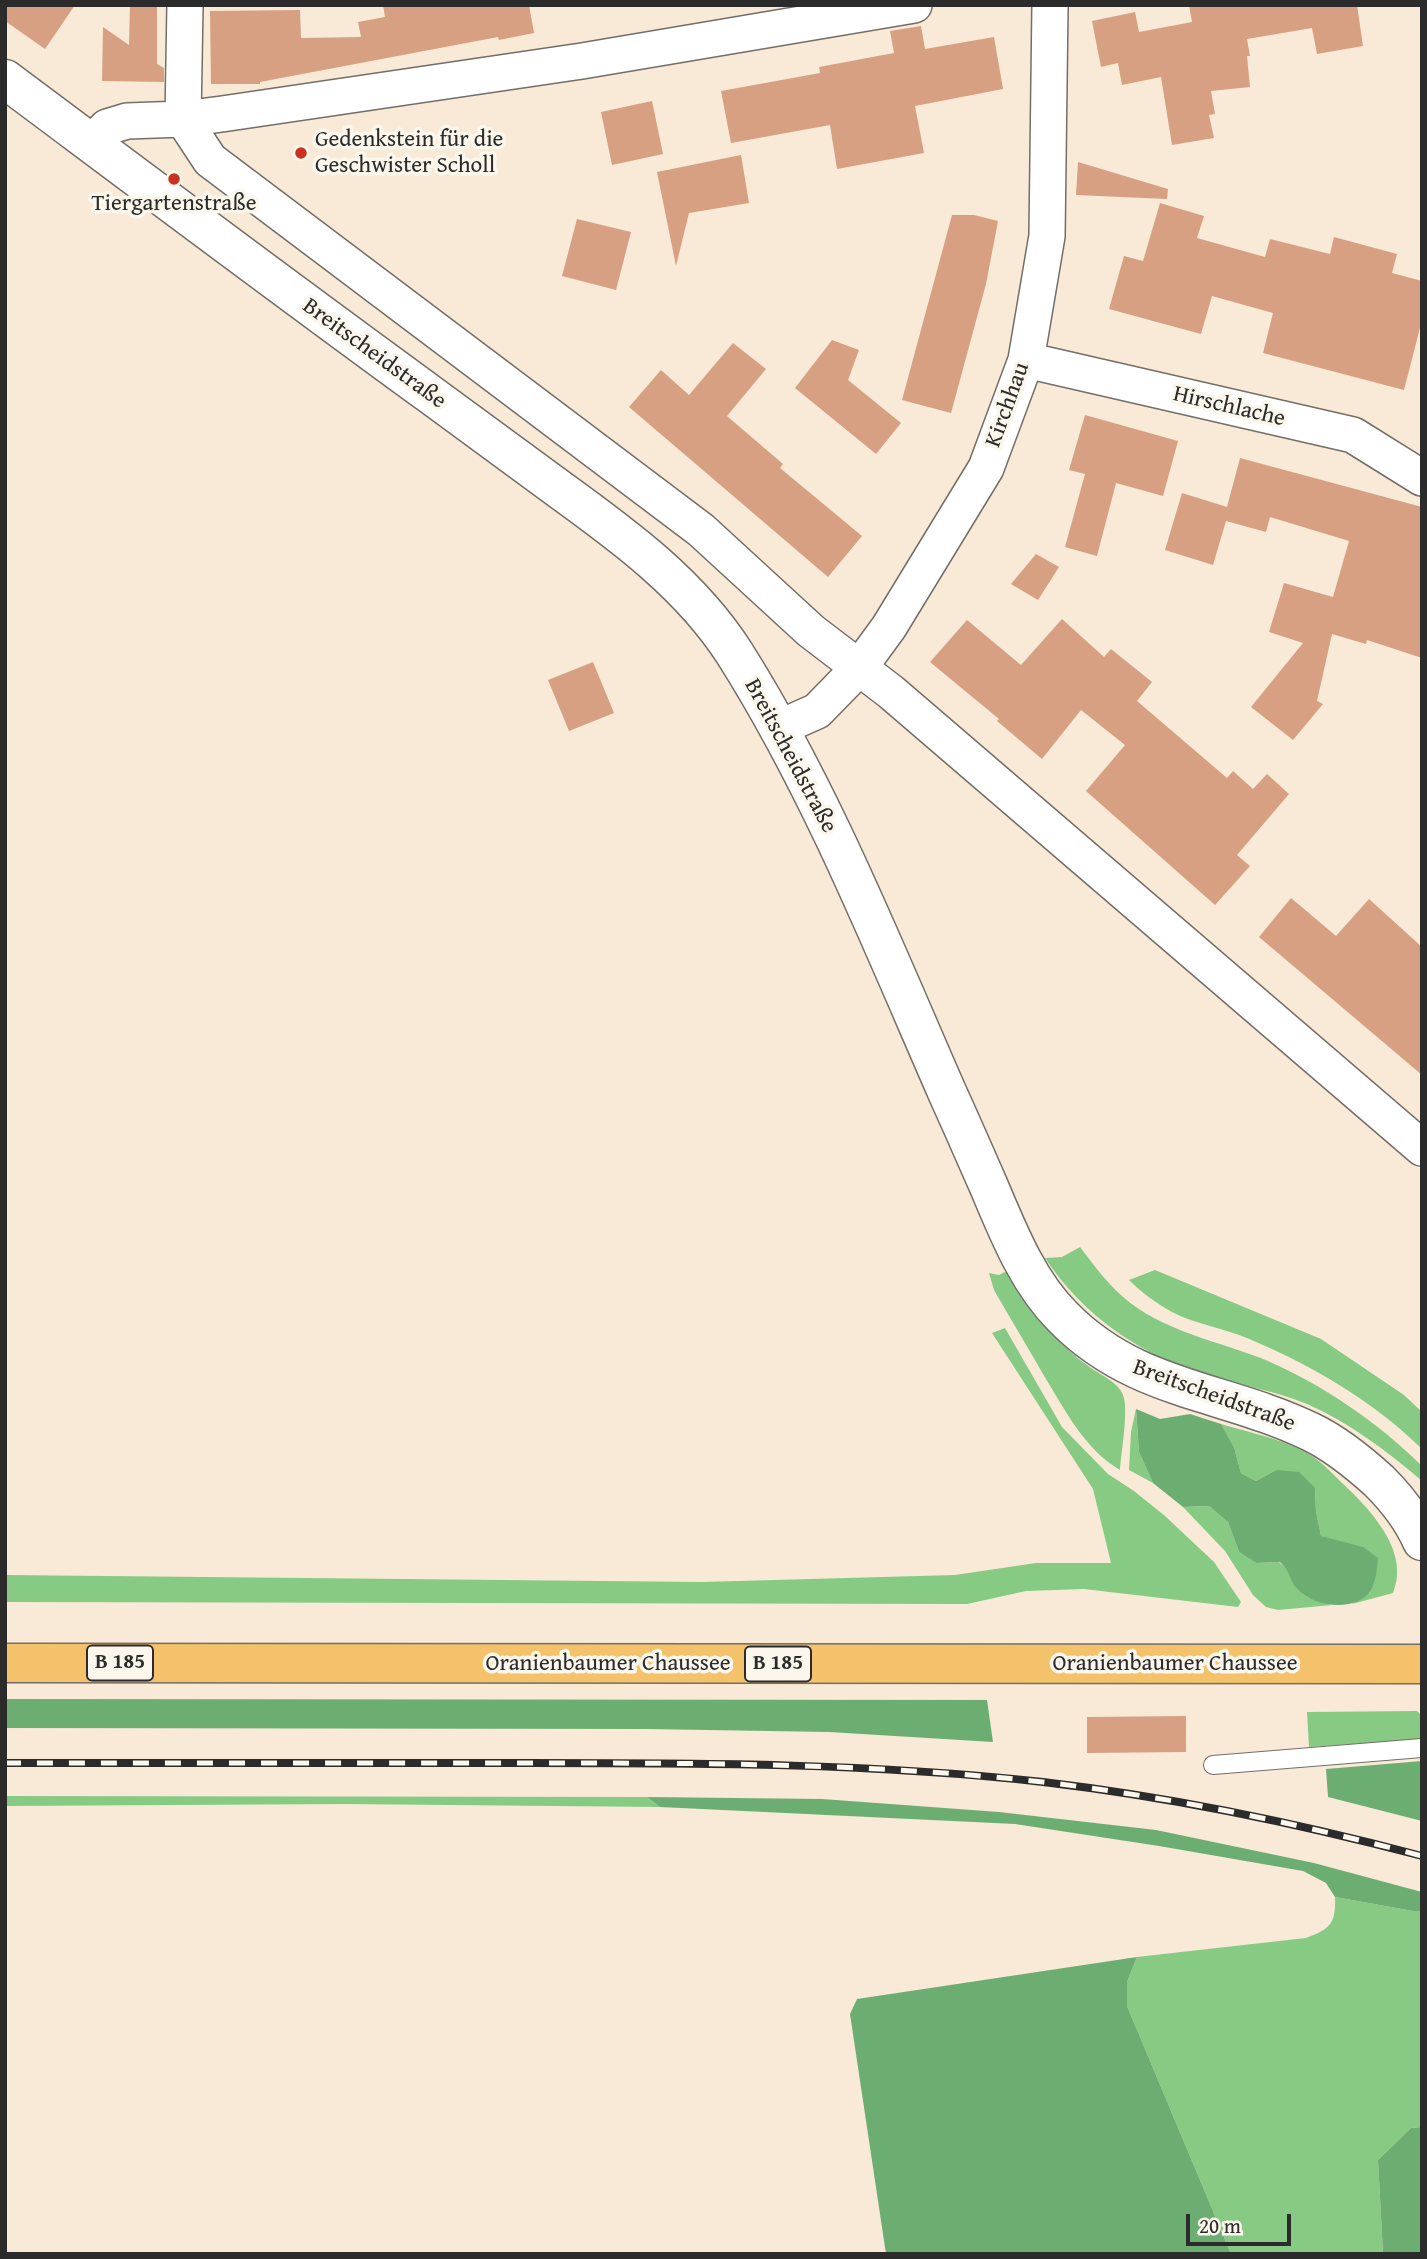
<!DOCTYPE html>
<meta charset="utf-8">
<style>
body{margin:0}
#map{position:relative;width:1427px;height:2259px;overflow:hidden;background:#f8ead6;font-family:"Gentium Book Plus",serif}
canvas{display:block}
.frame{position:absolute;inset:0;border:7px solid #2b2b2b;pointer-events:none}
.scale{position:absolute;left:1186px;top:2214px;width:105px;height:32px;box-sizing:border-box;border:4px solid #2b2b2b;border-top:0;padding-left:9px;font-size:21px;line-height:24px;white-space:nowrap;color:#2b2b2b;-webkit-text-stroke:5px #fbf7ec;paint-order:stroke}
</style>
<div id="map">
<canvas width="1427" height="2259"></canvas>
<div class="frame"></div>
<div class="scale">20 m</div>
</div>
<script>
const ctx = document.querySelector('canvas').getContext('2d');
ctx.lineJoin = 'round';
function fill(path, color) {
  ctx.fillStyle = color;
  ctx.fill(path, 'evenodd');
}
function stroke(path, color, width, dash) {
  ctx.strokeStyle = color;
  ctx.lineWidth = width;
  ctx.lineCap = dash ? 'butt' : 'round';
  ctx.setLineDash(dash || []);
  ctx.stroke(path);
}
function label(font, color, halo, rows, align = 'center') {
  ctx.font = font + ' "Gentium Book Plus",serif';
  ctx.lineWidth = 7;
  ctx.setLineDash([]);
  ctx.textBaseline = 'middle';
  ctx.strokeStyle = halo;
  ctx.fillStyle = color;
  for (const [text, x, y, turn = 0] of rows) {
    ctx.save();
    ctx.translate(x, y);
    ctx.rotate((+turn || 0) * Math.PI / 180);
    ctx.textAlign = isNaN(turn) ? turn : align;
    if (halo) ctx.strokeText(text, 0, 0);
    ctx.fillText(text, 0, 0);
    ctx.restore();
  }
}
fill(new Path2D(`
 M 1080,1247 C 1093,1264 1106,1282 1122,1296 C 1162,1332 1220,1341 1268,1361 C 1323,1385 1379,1423 1422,1466 L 1422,1481 C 1387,1451 1350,1423 1307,1404 C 1276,1391 1242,1386 1210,1376 C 1142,1356 1084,1317 1045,1258 L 1062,1257 Z
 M 1009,1270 C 1031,1308 1054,1342 1091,1368 C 1101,1375 1119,1383 1123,1395 C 1129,1409 1121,1453 1120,1470 C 1084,1449 1064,1408 1043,1374 C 1027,1346 1010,1318 994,1290 L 989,1273 L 999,1275 Z
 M 1155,1270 L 1321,1339 L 1404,1395 L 1422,1412 L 1422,1449 C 1372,1400 1311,1365 1247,1338 C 1223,1328 1195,1324 1172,1312 C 1156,1303 1142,1293 1129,1280 Z
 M 1005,1328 L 1062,1427 L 1108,1474 L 1134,1491 L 1165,1516 L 1214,1562 L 1241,1602 L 1238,1607 L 1084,1589 L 1026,1591 L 967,1604 L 5,1602 L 5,1575 L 702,1582 L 955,1575 L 1036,1563 L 1111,1563 L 1093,1489 L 992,1333 Z
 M 1136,1409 L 1139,1452 L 1153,1483 L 1129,1470 L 1131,1432 Z
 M 1221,1424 C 1248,1432 1278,1438 1303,1451 C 1318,1458 1330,1471 1341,1482 C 1369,1508 1411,1551 1393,1593 L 1352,1604 L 1370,1592 L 1337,1542 L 1321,1536 L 1316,1511 L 1315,1488 L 1276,1470 L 1256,1481 L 1241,1473 L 1234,1447 Z
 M 1209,1506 L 1228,1522 L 1239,1552 L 1256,1563 L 1279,1562 C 1290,1571 1289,1575 1295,1586 C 1302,1598 1319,1601 1332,1605 L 1278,1610 L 1266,1607 L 1253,1595 L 1225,1551 L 1183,1507 Z
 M 1417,1711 L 1422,1716 L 1422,1739 L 1309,1747 L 1307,1712 Z
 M 5,1796 L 647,1797 L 660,1807 L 345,1804 L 5,1806 Z
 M 1335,1897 L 1413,1911 L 1422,1911 L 1422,2127 L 1411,2128 L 1378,2160 L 1383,2254 L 1231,2254 L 1127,2006 L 1127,1982 L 1137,1957 L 1306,1938 C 1330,1929 1336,1924 1335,1897 Z`), '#86ca83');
fill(new Path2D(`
 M 1136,1409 L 1160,1419 L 1190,1414 L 1221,1424 L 1234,1447 L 1241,1473 L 1256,1481 L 1276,1470 L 1299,1472 L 1315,1488 L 1316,1511 L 1321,1536 L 1363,1547 L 1378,1558 C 1377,1569 1376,1581 1371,1590 C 1357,1613 1313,1607 1297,1589 C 1289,1580 1291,1572 1280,1562 L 1256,1563 L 1239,1552 L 1228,1522 L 1209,1506 L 1183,1507 L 1153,1483 L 1139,1452 Z
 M 5,1699 L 987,1700 L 993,1742 L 829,1732 L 646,1729 L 5,1728 Z
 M 1422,1761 L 1422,1821 L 1328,1797 L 1326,1769 Z
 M 647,1797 L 822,1799 L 999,1812 L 1156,1830 L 1314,1863 L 1422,1892 L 1422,1911 L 1413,1911 L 1335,1897 L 1326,1883 L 1303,1871 L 1159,1846 L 1015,1824 L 660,1807 Z
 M 1137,1957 L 1127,1982 L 1127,2006 L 1231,2254 L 886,2254 L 850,2014 L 857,1999 Z
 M 1422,2127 L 1422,2254 L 1383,2254 L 1378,2160 L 1411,2128 Z`), '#6cae71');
fill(new Path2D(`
 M 5,5 L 75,5 L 45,49 L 5,21 Z
 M 130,5 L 157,5 L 157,64 L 164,68 L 164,82 L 102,81 L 103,27 L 129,45 Z
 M 383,5 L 529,5 L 534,33 L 499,40 L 498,37 L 260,82 L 260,84 L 211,84 L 210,11 L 300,10 L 301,38 L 361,37 L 358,22 L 385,17 Z
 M 1189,5 L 1357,5 L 1363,46 L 1317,54 L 1312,28 L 1247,39 L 1250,56 L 1247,56 L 1250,87 L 1211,91 L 1215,114 L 1209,115 L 1214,138 L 1172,145 L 1161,77 L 1122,85 L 1118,63 L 1101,67 L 1092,21 L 1135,12 L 1139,32 L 1192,22 Z
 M 921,26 L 925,49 L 994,37 L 1003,89 L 915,106 L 924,153 L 837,169 L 830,125 L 731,143 L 721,91 L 820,73 L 819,67 L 894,53 L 890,31 Z
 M 652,101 L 663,154 L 612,165 L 601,112 Z
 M 741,155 L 749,203 L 689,213 L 676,266 L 657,172 Z
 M 1078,162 L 1168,189 L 1167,199 L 1076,195 Z
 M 1160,203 L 1204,216 L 1197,238 L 1265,257 L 1270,239 L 1330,254 L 1334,237 L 1397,254 L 1392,273 L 1422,281 L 1422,320 L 1404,390 L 1263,353 L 1273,313 L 1212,296 L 1201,334 L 1109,309 L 1124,256 L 1143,261 Z
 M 952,215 L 974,215 L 998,221 L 986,284 L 951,413 L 902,400 Z
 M 577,219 L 631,232 L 616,290 L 562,276 Z
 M 832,340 L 859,350 L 848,380 L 901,423 L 876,454 L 795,388 Z
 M 733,343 L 766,369 L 727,416 L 783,464 L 780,468 L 862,536 L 828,577 L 629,407 L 661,370 L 689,395 Z
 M 1085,415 L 1178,441 L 1163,496 L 1116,483 L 1097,556 L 1065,547 L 1085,474 L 1069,470 Z
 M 1240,458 L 1422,507 L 1422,658 L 1367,640 L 1366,644 L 1332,634 L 1317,701 L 1323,704 L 1293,740 L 1251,707 L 1303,643 L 1269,632 L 1284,583 L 1333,597 L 1349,541 L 1270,517 L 1266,532 L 1226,521 L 1213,565 L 1165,550 L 1182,493 L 1227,507 Z
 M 1036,554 L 1059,567 L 1038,600 L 1011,584 Z
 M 1062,619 L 1104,657 L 1111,649 L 1152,682 L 1137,701 L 1227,778 L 1233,771 L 1253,789 L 1267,774 L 1289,794 L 1237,855 L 1250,866 L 1215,905 L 1086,791 L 1125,745 L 1081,710 L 1042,759 L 997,721 L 999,719 L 930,662 L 967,620 L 1021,665 Z
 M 593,662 L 614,713 L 569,731 L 548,680 Z
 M 1291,898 L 1336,936 L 1369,899 L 1422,947 L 1422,1075 L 1259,937 Z
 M 1186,1716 L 1186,1752 L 1087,1753 L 1087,1717 Z`), '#d7a082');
const service = new Path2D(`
 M 1213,1765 L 1422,1748`);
const minor = new Path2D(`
 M 185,5 L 183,119 L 210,160 L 701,530 L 811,631 L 891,692 L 1422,1148
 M 91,143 L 107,127 L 127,121 L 183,119 L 222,114 L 582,61 L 914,5
 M 1026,360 L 1353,435 L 1422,478
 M 779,728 L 817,711 L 859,668 L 889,627 L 986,468 L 1026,360 L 1047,236 L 1050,5`);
const tertiary = new Path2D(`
 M 5,79 C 147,185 288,291 431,395 C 473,426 516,457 559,489 C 624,536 691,585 735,654 C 821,790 883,946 947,1092 C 962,1125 976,1157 990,1189 C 1009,1234 1028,1282 1063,1317 C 1135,1391 1225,1390 1311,1432 C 1336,1444 1358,1462 1379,1481 C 1397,1499 1412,1518 1422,1541`);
const primary = new Path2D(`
 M 5,1663 L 1422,1664`);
stroke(service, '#736e67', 20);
stroke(minor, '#736e67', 38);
stroke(tertiary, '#736e67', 41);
stroke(primary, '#736e67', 41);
stroke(service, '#fff', 18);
stroke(minor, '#fff', 35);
stroke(tertiary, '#fff', 38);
stroke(primary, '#f4c26a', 38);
const rail = new Path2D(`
 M 5,1763 C 179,1763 354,1763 528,1763 C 700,1763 872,1763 1043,1782 C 1171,1797 1297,1823 1422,1856`);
stroke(rail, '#2b2b2b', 8);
stroke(rail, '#fbf7ec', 5, [16]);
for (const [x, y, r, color] of [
 [301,153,7,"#c8321e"],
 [174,179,7,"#c8321e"]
]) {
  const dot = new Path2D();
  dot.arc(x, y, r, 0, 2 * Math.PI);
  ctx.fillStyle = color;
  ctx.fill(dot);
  stroke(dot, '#fbf7ec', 2.5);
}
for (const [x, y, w] of [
 [120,1663,66],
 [778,1664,66]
]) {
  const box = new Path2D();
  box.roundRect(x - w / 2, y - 17.5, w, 35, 5);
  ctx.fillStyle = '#fbf7ec';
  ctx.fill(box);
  stroke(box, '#2b2b2b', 2);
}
label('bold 21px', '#2b2b2b', null, [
 ["B 185",120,1663],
 ["B 185",778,1664]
]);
label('23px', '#2b2b2b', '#fbf7ec', [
 ["Gedenkstein für die",315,140],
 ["Geschwister Scholl",315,166],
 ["Tiergartenstraße",174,204,"center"]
], 'left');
label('23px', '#2b2b2b', '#fbf7ec', [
 ["Breitscheidstraße",374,354,36],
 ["Kirchhau",1008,405,-70],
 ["Hirschlache",1229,407,13],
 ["Breitscheidstraße",790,756,62],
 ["Breitscheidstraße",1214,1396,20],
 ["Oranienbaumer Chaussee",608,1664],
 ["Oranienbaumer Chaussee",1175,1664]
]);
</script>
